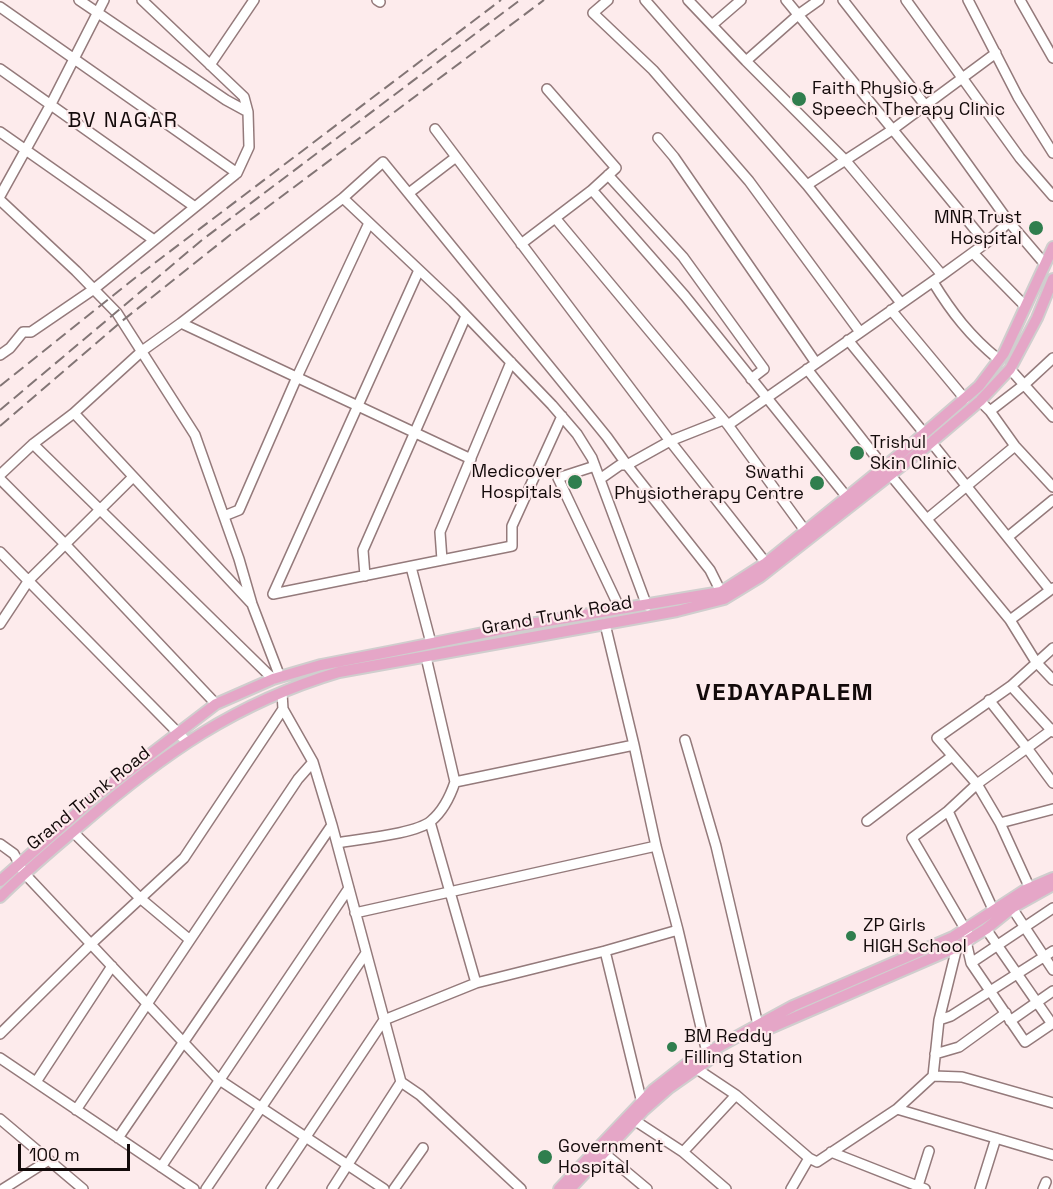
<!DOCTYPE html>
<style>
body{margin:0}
#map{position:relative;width:1053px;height:1189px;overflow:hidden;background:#fdebec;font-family:"Space Grotesk",sans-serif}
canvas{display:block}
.scale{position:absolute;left:18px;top:1144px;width:112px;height:27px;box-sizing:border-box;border:3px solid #130a0a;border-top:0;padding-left:8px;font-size:18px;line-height:21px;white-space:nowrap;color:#130a0a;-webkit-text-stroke:4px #fdebec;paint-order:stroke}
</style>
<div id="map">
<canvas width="1053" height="1189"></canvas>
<div class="scale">100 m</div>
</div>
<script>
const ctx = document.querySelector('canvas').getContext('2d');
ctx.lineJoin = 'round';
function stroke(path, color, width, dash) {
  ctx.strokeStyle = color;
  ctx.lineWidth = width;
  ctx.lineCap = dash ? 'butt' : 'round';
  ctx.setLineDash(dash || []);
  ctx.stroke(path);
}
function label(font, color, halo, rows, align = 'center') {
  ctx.font = font + ' "Space Grotesk",sans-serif';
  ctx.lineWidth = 4.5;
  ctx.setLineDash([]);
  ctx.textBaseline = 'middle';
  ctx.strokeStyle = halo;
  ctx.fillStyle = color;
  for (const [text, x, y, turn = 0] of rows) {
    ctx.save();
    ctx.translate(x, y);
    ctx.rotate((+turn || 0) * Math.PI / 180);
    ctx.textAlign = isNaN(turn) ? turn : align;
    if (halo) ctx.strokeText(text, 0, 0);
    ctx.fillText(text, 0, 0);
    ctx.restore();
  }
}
const minor = new Path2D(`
 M 79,0 L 226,100 L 248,112
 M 377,0 L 380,2
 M 608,0 L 593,13 L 653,70 L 749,181 L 860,332
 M 645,0 L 807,185 L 901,303
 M 688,0 L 746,61 L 846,161 L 942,275
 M 786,0 L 986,243
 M 843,0 L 925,105 L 1009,222 L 1044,263
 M 906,0 L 1020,158 L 1053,196
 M 968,0 L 1018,97 L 1053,153
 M 1020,0 L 1053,58
 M 0,7 L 237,173
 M 712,25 L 741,0
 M 746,61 L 798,15 L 819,0
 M 210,65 L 254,0
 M 0,69 L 195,207
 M 547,89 L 616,168 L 592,190
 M 435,129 L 670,441 L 766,563
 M 0,132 L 154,240
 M 658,138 L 674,157 L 816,363
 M 608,175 L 683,257 L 764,369 L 751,379
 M 807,185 L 892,130 L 996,53
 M 409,193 L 456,157
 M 0,196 L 51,104 L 104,0
 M 343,198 L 453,302 L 552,405 L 577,434 L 592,458 L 647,606
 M 0,200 L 76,271 L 117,313 L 195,435 L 239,559 L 252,604 L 280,677
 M 556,219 L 728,425 L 809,536
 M 521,244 L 592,190 L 685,296 L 846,496
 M 973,253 L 1025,306
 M 419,270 L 273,594 L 442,560
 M 933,282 C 952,313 970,336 998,359
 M 891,310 L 965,399
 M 181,323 L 142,351 L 74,413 L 251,603
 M 848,340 L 924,433
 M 0,355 L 10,348 L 23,332 L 31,332 L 94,289 L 237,173 L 249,147 L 248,112 L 244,97 L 142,0
 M 511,362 L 440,532 L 442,560 L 512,546 L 512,526 L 562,416
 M 807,369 L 883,466 L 1010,620 L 1036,662 L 1053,680
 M 1010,369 L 1053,417
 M 980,401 L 990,411 L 1015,446 L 1053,487
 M 990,411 L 1025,384 L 1053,358
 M 728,425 L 942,275 L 986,243 L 1009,222
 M 931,442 L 1050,590
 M 33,444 L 273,679
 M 471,459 L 181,323 L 343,198 L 383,162 L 607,437 L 627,465 L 710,570 L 721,592
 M 595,466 L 558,478 L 620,609
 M 0,475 L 33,444 L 74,413
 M 0,479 L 65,544 L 216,704
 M 600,479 L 620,465 L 627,465 L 670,441 L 723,420
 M 224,516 L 239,510 L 297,377 L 369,223
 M 927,519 L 1015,446
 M 1009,536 L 1053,500
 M 0,552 L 187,742
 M 411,567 L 431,643
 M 365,576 L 363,550 L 466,316
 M 1010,620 L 1053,588
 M 0,624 L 29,580 L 133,477
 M 605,624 L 634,745 L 656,846 L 678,930 L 708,1057
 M 1011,686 L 1053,732
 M 282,693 L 283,709 L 313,762 L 332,825 L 401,1082 L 420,1095 L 521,1189
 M 989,700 L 1027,748 L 977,784 L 948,811 L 996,916
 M 1053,729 L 1027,748 L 1053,783
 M 685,740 L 716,846 L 759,1029
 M 455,782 L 634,745
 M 948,811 L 912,838 L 971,939
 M 867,821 L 951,757
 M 430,822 L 476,983 L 605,951 L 643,1107
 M 1000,823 L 1053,809
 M 73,832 L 140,898 L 190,940
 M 337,843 C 358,839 416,834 431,821 C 443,811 450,797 455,782 L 426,657
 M 0,844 L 14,854 L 24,873 L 218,1079 L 384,1189
 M 1032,893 L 1000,823 L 977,784 L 937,738 L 1011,686 L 1053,648
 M 1012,908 L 1053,970
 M 355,913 L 656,846
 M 986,929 L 1052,1024
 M 966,941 L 971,963 L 1025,1042 L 1053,1023
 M 957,947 L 939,1020 L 951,1016 L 1053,951
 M 605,951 L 678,930
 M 971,963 L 1053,908
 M 1010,1021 L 1053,991
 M 0,1034 L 91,944 L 184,858 L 283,709
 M 935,1054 L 959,1047 L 1006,1013
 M 0,1058 L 194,1189
 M 697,1069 L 736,1095 L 809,1158 L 817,1162 L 897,1109 L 933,1076 L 939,1020
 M 933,1076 L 962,1077 L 1053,1103
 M 36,1082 L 112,966
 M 897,1109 L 1053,1155
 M 76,1110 L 298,779 L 313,762
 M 0,1119 L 83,1189
 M 634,1120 L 683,1152 L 726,1189
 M 118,1138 L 332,825
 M 683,1152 L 736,1095
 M 831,1152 L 925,1189
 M 604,1153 L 647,1189
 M 161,1167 L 349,888
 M 3,1189 L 49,1160
 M 206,1189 L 366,953
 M 271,1189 L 384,1020 L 476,983
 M 332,1189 L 401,1082
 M 394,1189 L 423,1148
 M 791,1189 L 809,1158
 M 917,1189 L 929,1151
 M 980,1189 L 996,1138
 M 1043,1189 L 1046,1182`);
const major = new Path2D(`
 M 0,881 L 96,796 L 216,704 L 273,679 L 321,665 L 398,650 L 518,626 L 721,592 L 766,563 L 905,450 L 979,386 L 1004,353 L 1053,247
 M 0,897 C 26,871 54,848 82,824 C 163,754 235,703 339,672 L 677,611 L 724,599 L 760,577 L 927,446 L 980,401 L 1010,369 L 1037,318 L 1053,279
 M 754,1035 L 957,947 L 986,929 L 1012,908 L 1053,885
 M 559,1189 L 653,1090 L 685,1065 L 793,1006 L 953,937 L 1025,890 L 1053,878
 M 570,1189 L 644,1110 L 669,1088 L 716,1055`);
stroke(minor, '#947a7b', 12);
stroke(major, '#d0cece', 14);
stroke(minor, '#fff', 9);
stroke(major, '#e5a6c7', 10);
stroke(new Path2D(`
 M 0,386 L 135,278 L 501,0
 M 0,410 L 202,240 L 520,0
 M 0,426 L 122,321 L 230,235 L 544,0`), '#827575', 2, [12, 6]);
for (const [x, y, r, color] of [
 [799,99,8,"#307e4e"],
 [1036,228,8,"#307e4e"],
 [857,453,8,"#307e4e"],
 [575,482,8,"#307e4e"],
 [817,483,8,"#307e4e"],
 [851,936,6,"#307e4e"],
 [672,1047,6,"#307e4e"],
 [545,1157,8,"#307e4e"]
]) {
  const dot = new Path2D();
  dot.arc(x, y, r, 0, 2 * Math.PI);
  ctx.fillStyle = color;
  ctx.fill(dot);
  stroke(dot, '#fdebec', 2);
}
label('18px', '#130a0a', '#fdebec', [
 ["Faith Physio &",812,89],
 ["Speech Therapy Clinic",812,110],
 ["MNR Trust",1022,218,"right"],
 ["Hospital",1022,239,"right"],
 ["Trishul",870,443],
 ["Skin Clinic",870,464],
 ["Medicover",562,472,"right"],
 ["Hospitals",562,493,"right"],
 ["Swathi",804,473,"right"],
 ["Physiotherapy Centre",804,494,"right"],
 ["ZP Girls",863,926],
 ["HIGH School",863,947],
 ["BM Reddy",684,1037],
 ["Filling Station",684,1058],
 ["Government",558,1147],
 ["Hospital",558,1168]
], 'left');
label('18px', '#130a0a', '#fdebec', [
 ["Grand Trunk Road",557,616,-10],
 ["Grand Trunk Road",89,799,-39]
]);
ctx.letterSpacing = '1.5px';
label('21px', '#130a0a', '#fdebec', [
 ["BV NAGAR",123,121]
]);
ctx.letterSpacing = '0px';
ctx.letterSpacing = '1.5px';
label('bold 24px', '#130a0a', '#fdebec', [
 ["VEDAYAPALEM",785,693]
]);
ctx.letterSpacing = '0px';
</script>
